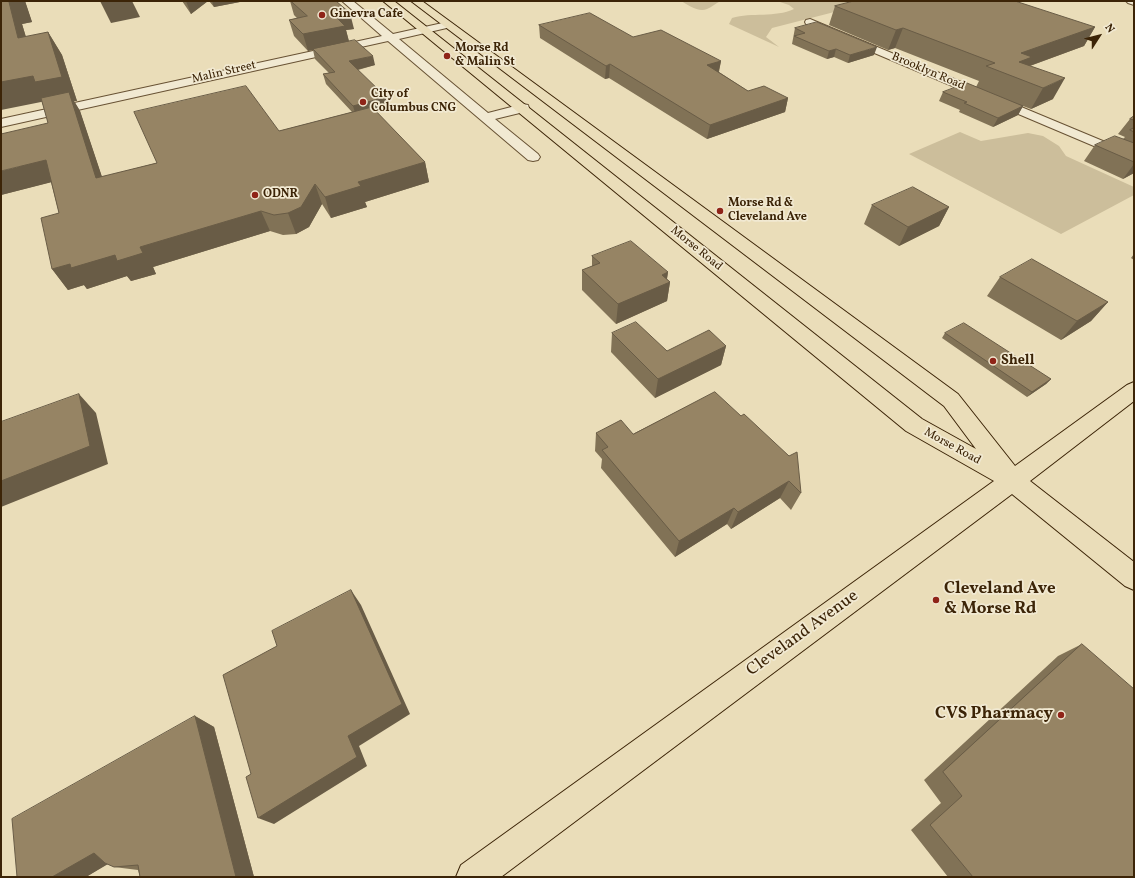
<!DOCTYPE html>
<style>
body{margin:0}
#map{position:relative;width:1135px;height:878px;overflow:hidden;background:#eaddb9;font-family:Vollkorn,serif}
canvas{display:block}
.frame{position:absolute;inset:0;border:2px solid #3c2407;pointer-events:none}
.north{position:absolute;left:1079px;top:16px;width:40px;height:40px;-webkit-text-stroke:3px #f1e9d2;paint-order:stroke;rotate:54deg;font-size:11px;font-weight:700;line-height:16px;text-align:center;color:#3c2407}
.north::after{content:'';display:block;margin:auto;width:14px;height:18px;background:#3c2407;clip-path:polygon(50% 0,100% 100%,50% 72%,0 100%)}
</style>
<div id="map">
<canvas width="1135" height="878"></canvas>
<div class="frame"></div>
<div class="north">N</div>
</div>
<script>
const ctx = document.querySelector('canvas').getContext('2d');
ctx.lineJoin = 'round';
function fill(path, color) {
  ctx.fillStyle = color;
  ctx.fill(path, 'evenodd');
}
function stroke(path, color, width, dash) {
  ctx.strokeStyle = color;
  ctx.lineWidth = width;
  ctx.lineCap = dash ? 'butt' : 'round';
  ctx.setLineDash(dash || []);
  ctx.stroke(path);
}
function label(font, color, halo, rows, align = 'center') {
  ctx.font = font + ' Vollkorn,serif';
  ctx.lineWidth = 3.5;
  ctx.setLineDash([]);
  ctx.textBaseline = 'middle';
  ctx.strokeStyle = halo;
  ctx.fillStyle = color;
  for (const [text, x, y, turn = 0] of rows) {
    ctx.save();
    ctx.translate(x, y);
    ctx.rotate((+turn || 0) * Math.PI / 180);
    ctx.textAlign = isNaN(turn) ? turn : align;
    if (halo) ctx.strokeText(text, 0, 0);
    ctx.fillText(text, 0, 0);
    ctx.restore();
  }
}
fill(new Path2D(`
 M 681,1 L 721,1 C 716,3 712,7 707,9 C 699,13 688,5 681,1 Z
 M 777,1 L 846,1 L 862,7 L 846,9 L 772,28 L 766,37 L 779,47 L 729,24 L 732,18 C 752,12 775,18 794,9 L 789,5 Z
 M 960,132 L 981,141 L 1028,133 L 1043,136 L 1059,146 L 1066,156 L 1134,187 L 1134,195 L 1061,234 L 909,154 Z`), '#ccbe9b');
const minor = new Path2D(`
 M 342,1 L 353,1 L 393,34 L 447,22 L 451,23 L 452,25 L 451,27 L 399,39 L 488,113 L 523,104 L 528,105 L 529,108 L 528,111 L 495,119 L 538,154 L 540,157 L 538,160 L 533,161 L 528,160 L 388,41 L 1,127 L 1,119 L 382,36 Z
 M 1126,1 L 1134,1 L 1134,5 L 1128,3 Z
 M 810,19 L 1134,154 L 1134,163 L 806,24 L 805,22 L 806,20 Z`);
const major = new Path2D(`
 M 383,1 L 394,1 L 922,419 L 976,449 L 944,406 L 411,1 L 422,1 L 958,394 L 1015,466 L 1127,385 L 1134,382 L 1134,401 L 1030,481 L 1134,562 L 1134,590 L 1125,586 L 1012,494 L 501,877 L 456,877 L 461,865 L 994,481 L 906,431 Z`);
stroke(minor, '#685234', 2);
stroke(major, '#3c2407', 2);
fill(minor, '#f1e9d2');
fill(major, '#eaddb9');
fill(new Path2D(`
 M 1,1 L 25,1 L 32,22 L 22,24 L 26,37 L 48,32 L 62,55 L 77,101 L 74,101 L 80,111 L 102,177 L 352,112 L 326,84 L 323,74 L 329,73 L 315,59 L 313,50 L 308,51 L 294,36 L 289,20 L 297,18 L 294,15 L 290,1 L 336,1 L 354,29 L 346,30 L 349,41 L 375,65 L 358,70 L 388,107 L 375,111 L 425,162 L 429,182 L 365,202 L 367,207 L 331,218 L 322,204 L 309,227 L 296,234 L 283,235 L 270,231 L 153,267 L 156,274 L 131,281 L 127,276 L 87,289 L 84,285 L 68,290 L 52,269 L 59,213 L 51,182 L 1,195 L 48,123 L 42,102 Z
 M 182,1 L 208,1 L 191,14 Z
 M 209,1 L 245,1 L 214,7 Z
 M 835,6 L 1095,27 L 1084,46 L 1030,66 L 1053,99 L 1031,109 L 1023,106 L 1018,115 L 993,127 L 959,112 L 960,110 L 939,101 L 943,92 L 976,87 L 979,81 L 895,48 L 888,50 L 829,25 Z
 M 539,25 L 633,37 L 721,61 L 719,72 L 748,91 L 788,98 L 785,112 L 707,139 L 609,78 L 605,79 L 540,38 Z
 M 795,28 L 874,55 L 848,63 L 834,57 L 827,59 L 792,44 Z
 M 1134,116 L 1134,173 L 1123,179 L 1084,161 L 1095,145 L 1123,139 L 1125,137 L 1118,134 L 1130,119 Z
 M 872,205 L 949,207 L 939,226 L 899,246 L 864,224 Z
 M 1134,254 L 1134,260 L 1131,258 Z
 M 592,256 L 668,272 L 667,279 L 670,282 L 667,301 L 616,324 L 582,290 L 582,270 L 592,267 Z
 M 1000,277 L 1108,302 L 1091,321 L 1061,340 L 987,296 Z
 M 612,333 L 667,351 L 726,346 L 721,365 L 655,398 L 611,352 Z
 M 945,333 L 1051,379 L 1046,384 L 1027,397 L 942,338 Z
 M 715,392 L 801,493 L 791,510 L 780,498 L 731,529 L 727,524 L 675,557 L 601,468 L 602,459 L 595,451 L 596,433 L 633,434 Z
 M 1082,644 L 1134,877 L 948,877 L 911,830 L 941,803 L 924,780 L 1058,656 Z
 M 195,716 L 214,727 L 254,877 L 140,877 L 138,870 L 114,867 L 107,864 L 86,877 L 17,877 Z`), '#817256');
fill(new Path2D(`
 M 12,1 L 25,1 L 32,22 L 22,24 L 33,61 L 18,38 L 9,2 Z
 M 100,1 L 132,1 L 140,17 L 111,23 Z
 M 186,1 L 208,1 L 191,14 Z
 M 212,1 L 245,1 L 214,7 Z
 M 350,13 L 354,29 L 346,30 L 349,42 L 308,51 L 303,34 L 335,16 Z
 M 1095,27 L 1084,46 L 1010,73 L 1021,53 Z
 M 903,28 L 895,48 L 888,50 L 896,30 Z
 M 48,32 L 62,55 L 77,101 L 74,101 L 80,111 L 109,198 L 46,101 L 1,110 L 1,82 Z
 M 877,47 L 874,55 L 848,63 L 850,55 Z
 M 836,49 L 834,57 L 827,59 L 829,51 Z
 M 373,56 L 375,65 L 352,71 L 349,61 Z
 M 721,61 L 718,74 L 707,65 Z
 M 610,64 L 609,78 L 605,79 L 606,66 Z
 M 1065,78 L 1053,99 L 1031,109 L 1043,88 Z
 M 386,97 L 388,107 L 356,116 L 353,106 Z
 M 788,98 L 785,112 L 707,139 L 710,125 Z
 M 1023,106 L 1018,115 L 993,127 L 998,118 Z
 M 46,160 L 60,180 L 1,195 L 1,171 Z
 M 425,162 L 429,182 L 365,202 L 367,207 L 331,218 L 325,197 L 358,182 Z
 M 1134,164 L 1134,173 L 1123,179 Z
 M 315,184 L 322,204 L 309,227 L 296,234 L 288,213 Z
 M 949,207 L 939,226 L 899,246 L 908,227 Z
 M 261,211 L 270,231 L 153,267 L 156,274 L 131,281 L 127,276 L 87,289 L 84,285 L 68,290 L 52,269 L 70,264 L 140,247 Z
 M 668,272 L 666,284 L 670,282 L 667,301 L 616,324 L 618,304 L 662,275 Z
 M 1108,302 L 1091,321 L 1061,340 L 1077,321 Z
 M 726,346 L 721,365 L 655,398 L 658,379 Z
 M 1051,379 L 1046,384 L 1027,397 L 1032,392 Z
 M 79,394 L 96,413 L 108,464 L 1,507 L 1,481 Z
 M 789,481 L 780,498 L 731,529 L 738,512 Z
 M 734,508 L 727,524 L 675,557 L 679,541 Z
 M 351,590 L 361,605 L 410,714 L 359,746 L 367,766 L 274,824 L 258,818 L 348,736 Z
 M 195,716 L 214,727 L 254,877 L 236,877 Z
 M 94,853 L 120,857 L 86,877 L 52,877 Z`), '#695c46');
const building = new Path2D(`
 M 1,1 L 12,1 L 9,2 L 18,38 L 48,32 L 62,77 L 35,82 L 33,76 L 1,82 Z
 M 291,1 L 336,1 L 350,13 L 335,16 L 345,26 L 303,34 L 289,20 L 307,16 Z
 M 854,1 L 1015,1 L 1095,27 L 1021,53 L 1032,57 L 1019,62 L 1065,78 L 1043,88 L 986,66 L 995,63 L 903,28 L 896,30 L 835,6 Z
 M 590,13 L 633,37 L 661,30 L 721,61 L 707,65 L 748,91 L 764,86 L 788,98 L 710,125 L 610,64 L 606,66 L 539,25 Z
 M 817,22 L 877,47 L 850,55 L 836,49 L 829,51 L 794,36 L 805,33 L 795,28 Z
 M 355,40 L 373,56 L 349,61 L 386,97 L 353,106 L 323,74 L 335,72 L 313,49 Z
 M 967,83 L 1023,106 L 998,118 L 964,103 L 967,102 L 943,92 Z
 M 246,86 L 279,131 L 372,107 L 425,162 L 358,182 L 361,186 L 325,197 L 315,184 L 301,207 L 288,213 L 274,215 L 261,211 L 140,247 L 143,253 L 117,261 L 115,255 L 71,268 L 70,264 L 52,269 L 41,218 L 59,213 L 46,160 L 1,171 L 1,134 L 48,123 L 41,98 L 69,92 L 96,178 L 157,163 L 134,112 Z
 M 1134,116 L 1134,120 L 1130,119 Z
 M 1134,128 L 1134,132 L 1130,130 Z
 M 1115,136 L 1134,143 L 1134,162 L 1095,145 Z
 M 913,187 L 949,207 L 908,227 L 872,205 Z
 M 631,241 L 668,272 L 662,275 L 670,282 L 618,304 L 582,270 L 600,263 L 592,256 Z
 M 1032,259 L 1108,302 L 1077,321 L 1000,277 Z
 M 636,322 L 667,351 L 709,330 L 726,346 L 658,379 L 612,333 Z
 M 964,323 L 1051,379 L 1032,392 L 945,333 Z
 M 715,392 L 741,416 L 744,414 L 789,456 L 797,452 L 801,493 L 789,481 L 738,512 L 734,508 L 679,541 L 602,450 L 608,447 L 596,433 L 621,420 L 633,434 Z
 M 79,394 L 90,446 L 1,481 L 1,422 Z
 M 351,590 L 402,704 L 348,736 L 357,757 L 258,818 L 246,777 L 251,774 L 223,675 L 277,646 L 272,631 Z
 M 1082,644 L 1134,689 L 1134,877 L 973,877 L 930,825 L 962,796 L 943,772 Z
 M 195,716 L 236,877 L 140,877 L 138,865 L 114,867 L 105,863 L 94,853 L 52,877 L 17,877 L 12,819 Z`);
fill(building, '#968464');
stroke(building, '#695c46', 1);
for (const [x, y, r, color] of [
 [322,15,4,"#8f2418"],
 [447,56,4,"#8f2418"],
 [363,102,4,"#8f2418"],
 [255,195,4,"#8f2418"],
 [720,211,4,"#8f2418"],
 [993,361,4,"#8f2418"],
 [936,600,4,"#8f2418"],
 [1061,715,4,"#8f2418"]
]) {
  const dot = new Path2D();
  dot.arc(x, y, r, 0, 2 * Math.PI);
  ctx.fillStyle = color;
  ctx.fill(dot);
  stroke(dot, '#f1e9d2', 1.5);
}
label('bold 12px', '#3c2407', '#f1e9d2', [
 ["Ginevra Cafe",330,15],
 ["Morse Rd",455,49],
 ["& Malin St",455,63],
 ["City of",371,95],
 ["Columbus CNG",371,109],
 ["ODNR",263,195],
 ["Morse Rd &",728,204],
 ["Cleveland Ave",728,218]
], 'left');
label('12px', '#3c2407', '#f1e9d2', [
 ["Brooklyn Road",928,72,23],
 ["Malin Street",224,73,-13],
 ["Morse Road",696,249,39],
 ["Morse Road",952,447,29]
]);
label('bold 14px', '#3c2407', '#f1e9d2', [
 ["Shell",1001,361]
], 'left');
label('bold 17px', '#3c2407', '#f1e9d2', [
 ["Cleveland Ave",944,590],
 ["& Morse Rd",944,610],
 ["CVS Pharmacy",1053,715,"right"]
], 'left');
label('17px', '#3c2407', '#f1e9d2', [
 ["Cleveland Avenue",803,634,-36]
]);
</script>
